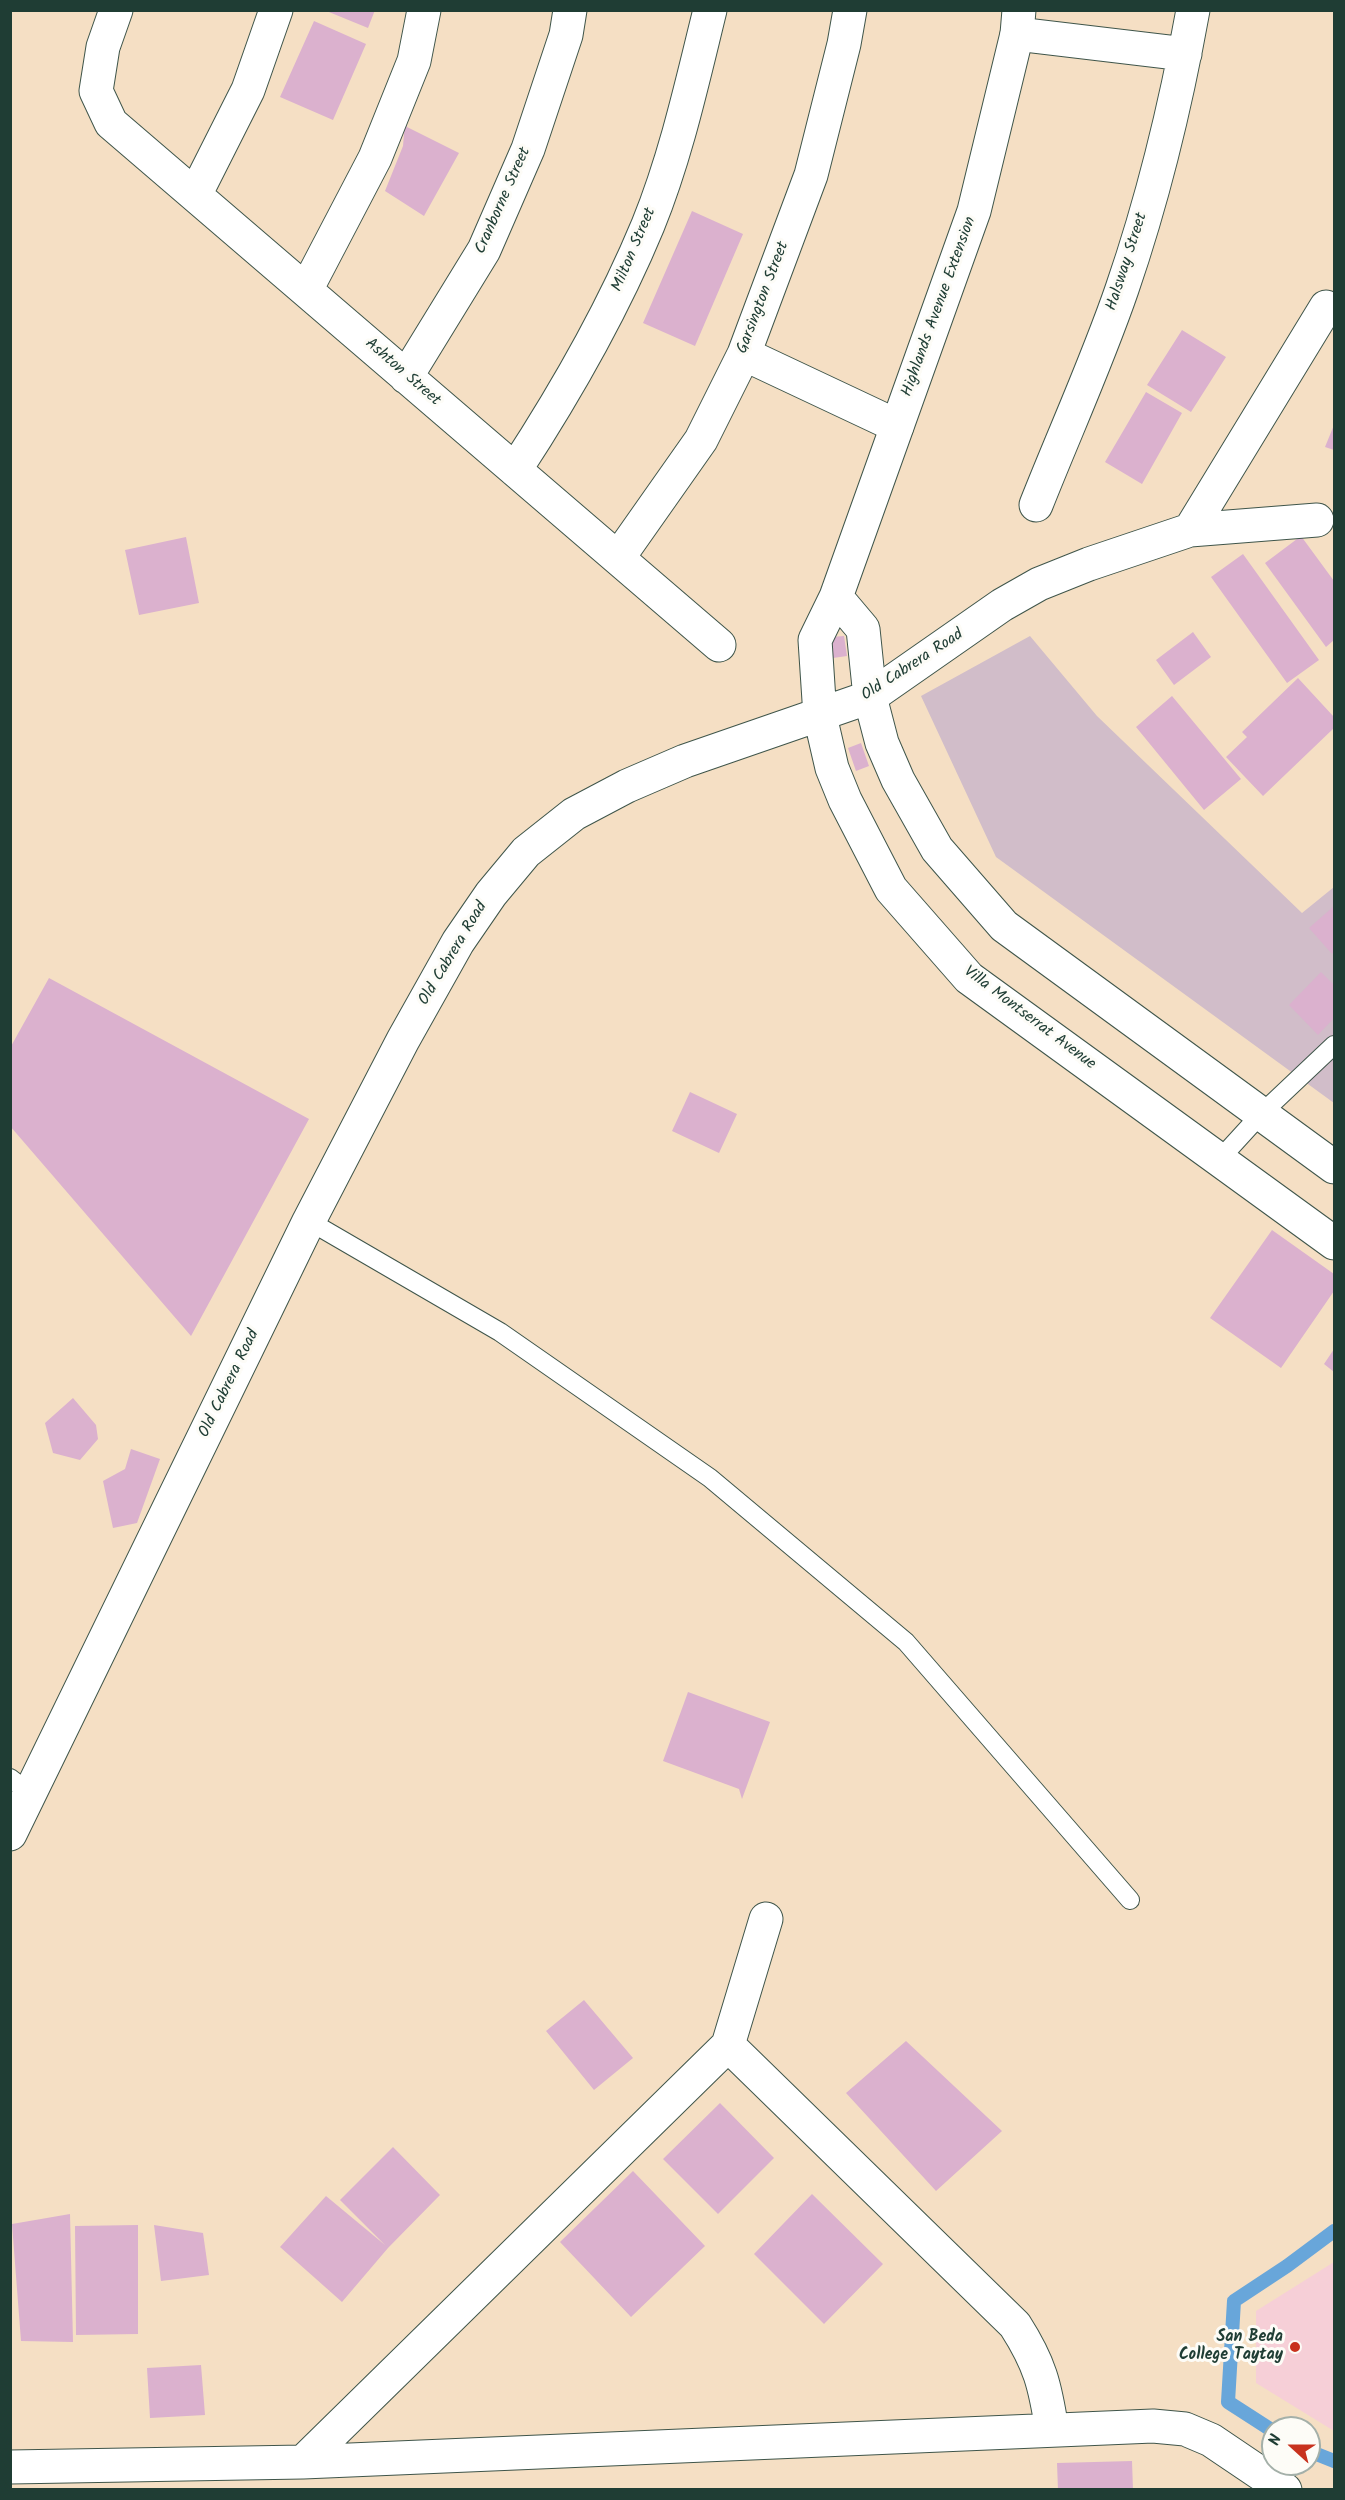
<!DOCTYPE html>
<style>
body{margin:0}
#map{position:relative;width:1345px;height:2500px;overflow:hidden;background:#f5dfc4;font-family:Kalam,sans-serif}
canvas{display:block}
.frame{position:absolute;inset:0;border:12px solid #1f3d34;pointer-events:none}
.north{position:absolute;left:1261px;top:2416px;width:60px;height:60px;box-sizing:border-box;background:#fdfcf7;border:2px solid #a4b0a9;border-radius:50%;rotate:291deg;font-size:16px;font-weight:700;line-height:24px;text-align:center;color:#1f3d34}
.north::after{content:'';display:block;margin:auto;width:21px;height:27px;background:#c8321e;clip-path:polygon(50% 0,100% 100%,50% 72%,0 100%)}
</style>
<div id="map">
<canvas width="1345" height="2500"></canvas>
<div class="frame"></div>
<div class="north">N</div>
</div>
<script>
const ctx = document.querySelector('canvas').getContext('2d');
ctx.lineJoin = 'round';
function fill(path, color) {
  ctx.fillStyle = color;
  ctx.fill(path, 'evenodd');
}
function stroke(path, color, width, dash) {
  ctx.strokeStyle = color;
  ctx.lineWidth = width;
  ctx.lineCap = dash ? 'butt' : 'round';
  ctx.setLineDash(dash || []);
  ctx.stroke(path);
}
function label(font, color, halo, rows, align = 'center') {
  ctx.font = font + ' Kalam,sans-serif';
  ctx.lineWidth = 6;
  ctx.setLineDash([]);
  ctx.textBaseline = 'middle';
  ctx.strokeStyle = halo;
  ctx.fillStyle = color;
  for (const [text, x, y, turn = 0] of rows) {
    ctx.save();
    ctx.translate(x, y);
    ctx.rotate((+turn || 0) * Math.PI / 180);
    ctx.textAlign = isNaN(turn) ? turn : align;
    if (halo) ctx.strokeText(text, 0, 0);
    ctx.fillText(text, 0, 0);
    ctx.restore();
  }
}
fill(new Path2D(`
 M 1334,2262 L 1334,2431 L 1256,2383 L 1256,2311 Z`), '#f6cfd7');
fill(new Path2D(`
 M 1030,636 L 1097,716 L 1302,913 L 1334,887 L 1334,1103 L 996,857 L 921,696 Z`), '#d1bdc9');
stroke(new Path2D(`
 M 1273,2431 L 1228,2402 L 1234,2301 L 1287,2266 L 1334,2231
 M 1309,2451 L 1334,2461`), '#68a6da', 14);
fill(new Path2D(`
 M 324,10 L 375,10 L 368,28 Z
 M 314,21 L 366,44 L 333,120 L 280,97 Z
 M 405,122 L 407,127 L 459,153 L 424,216 L 385,191 L 403,146 Z
 M 692,211 L 743,234 L 695,346 L 643,323 Z
 M 1182,330 L 1226,357 L 1191,412 L 1147,385 Z
 M 1146,392 L 1182,413 L 1142,484 L 1105,462 Z
 M 1334,425 L 1334,450 L 1325,447 Z
 M 1301,536 L 1334,581 L 1334,640 L 1326,647 L 1265,563 Z
 M 186,537 L 199,603 L 139,615 L 125,550 Z
 M 1243,554 L 1319,660 L 1287,683 L 1211,577 Z
 M 1193,632 L 1211,657 L 1174,685 L 1156,660 Z
 M 844,636 L 847,656 L 833,658 L 831,637 Z
 M 1298,678 L 1334,717 L 1334,728 L 1263,796 L 1226,757 L 1247,737 L 1242,732 Z
 M 1172,696 L 1241,779 L 1204,810 L 1136,727 Z
 M 861,743 L 869,766 L 856,771 L 848,748 Z
 M 1334,906 L 1334,951 L 1332,954 L 1309,928 Z
 M 1321,972 L 1334,985 L 1334,1018 L 1318,1035 L 1289,1005 Z
 M 49,978 L 309,1119 L 191,1336 L 10,1126 L 10,1048 Z
 M 690,1092 L 737,1114 L 719,1153 L 672,1131 Z
 M 1272,1230 L 1334,1274 L 1334,1291 L 1281,1368 L 1210,1318 Z
 M 1334,1349 L 1334,1372 L 1324,1364 Z
 M 73,1398 L 96,1425 L 98,1439 L 80,1460 L 53,1453 L 45,1423 Z
 M 131,1449 L 160,1459 L 137,1523 L 113,1528 L 103,1481 L 125,1469 Z
 M 688,1692 L 770,1722 L 742,1799 L 739,1789 L 663,1761 Z
 M 584,2000 L 633,2058 L 594,2090 L 546,2031 Z
 M 906,2041 L 1002,2131 L 936,2191 L 846,2093 Z
 M 720,2103 L 774,2158 L 718,2214 L 663,2159 Z
 M 393,2147 L 440,2195 L 388,2248 L 342,2302 L 280,2247 L 326,2196 L 385,2245 L 340,2200 Z
 M 633,2171 L 705,2246 L 631,2317 L 560,2242 Z
 M 812,2194 L 883,2264 L 824,2324 L 754,2254 Z
 M 70,2214 L 73,2342 L 21,2341 L 12,2224 Z
 M 138,2225 L 138,2334 L 76,2335 L 75,2226 Z
 M 154,2225 L 203,2233 L 209,2275 L 161,2281 Z
 M 201,2365 L 205,2415 L 150,2418 L 147,2368 Z
 M 1132,2461 L 1133,2490 L 1058,2490 L 1057,2463 Z`), '#dbb1ce');
const service = new Path2D(`
 M 1219,1160 L 1261,1114 L 1334,1045
 M 309,1221 L 500,1332 L 710,1478 L 906,1642 L 1130,1900
 M 10,1778 L 31,1794`);
const minor = new Path2D(`
 M 116,10 L 103,47 L 96,91 L 111,123 L 719,645
 M 1017,34 L 1185,54
 M 195,195 L 248,90 L 276,10
 M 306,290 L 375,158 L 414,61 L 424,10
 M 744,354 L 897,426
 M 406,377 L 484,250 L 528,149 L 566,35 L 570,10
 M 515,470 C 566,392 612,312 648,225 C 676,156 692,83 710,10
 M 1036,505 C 1064,434 1097,362 1122,289 C 1153,199 1176,104 1193,10
 M 1190,530 L 1326,307
 M 618,558 L 701,440 L 744,354 L 811,175 L 844,44 L 850,10
 M 870,697 L 1002,605 L 1039,584 L 1089,564 L 1190,530 L 1317,520
 M 728,2045 L 1015,2325 C 1040,2364 1045,2385 1052,2430
 M 303,2462 L 728,2045 L 766,1919
 M 10,2467 L 303,2462 L 1153,2426 L 1185,2429 L 1211,2440 L 1285,2490`);
const tertiary = new Path2D(`
 M 1019,10 L 1017,34 L 974,211 L 836,597 L 815,640 L 820,716 L 832,768 L 845,800 L 891,889 L 969,978 L 1334,1243
 M 836,597 L 863,629 L 870,697 L 882,743 L 898,780 L 937,849 L 1004,926 L 1334,1167
 M 10,1834 L 309,1221 L 403,1040 L 458,942 L 491,894 L 526,852 L 574,814 L 627,786 L 685,761 L 870,697`);
stroke(service, '#3f554a', 20);
stroke(minor, '#3f554a', 35);
stroke(tertiary, '#3f554a', 35);
stroke(service, '#fff', 18);
stroke(minor, '#fff', 33);
stroke(tertiary, '#fff', 33);
for (const [x, y, r, color] of [
 [1295,2347,6,"#c8321e"]
]) {
  const dot = new Path2D();
  dot.arc(x, y, r, 0, 2 * Math.PI);
  ctx.fillStyle = color;
  ctx.fill(dot);
  stroke(dot, '#fdfcf7', 2);
}
label('16px', '#1f3d34', '#fdfcf7', [
 ["Cranborne Street",504,201,-66],
 ["Milton Street",635,250,-67],
 ["Halsway Street",1128,262,-72],
 ["Garsington Street",764,298,-69],
 ["Highlands Avenue Extension",940,307,-70],
 ["Ashton Street",402,373,41],
 ["Old Cabrera Road",913,666,-33],
 ["Old Cabrera Road",454,954,-59],
 ["Villa Montserrat Avenue",1029,1019,37],
 ["Old Cabrera Road",230,1384,-64]
]);
label('bold 16px', '#1f3d34', '#fdfcf7', [
 ["San Beda",1283,2338],
 ["College Taytay",1283,2356]
], 'right');
</script>
